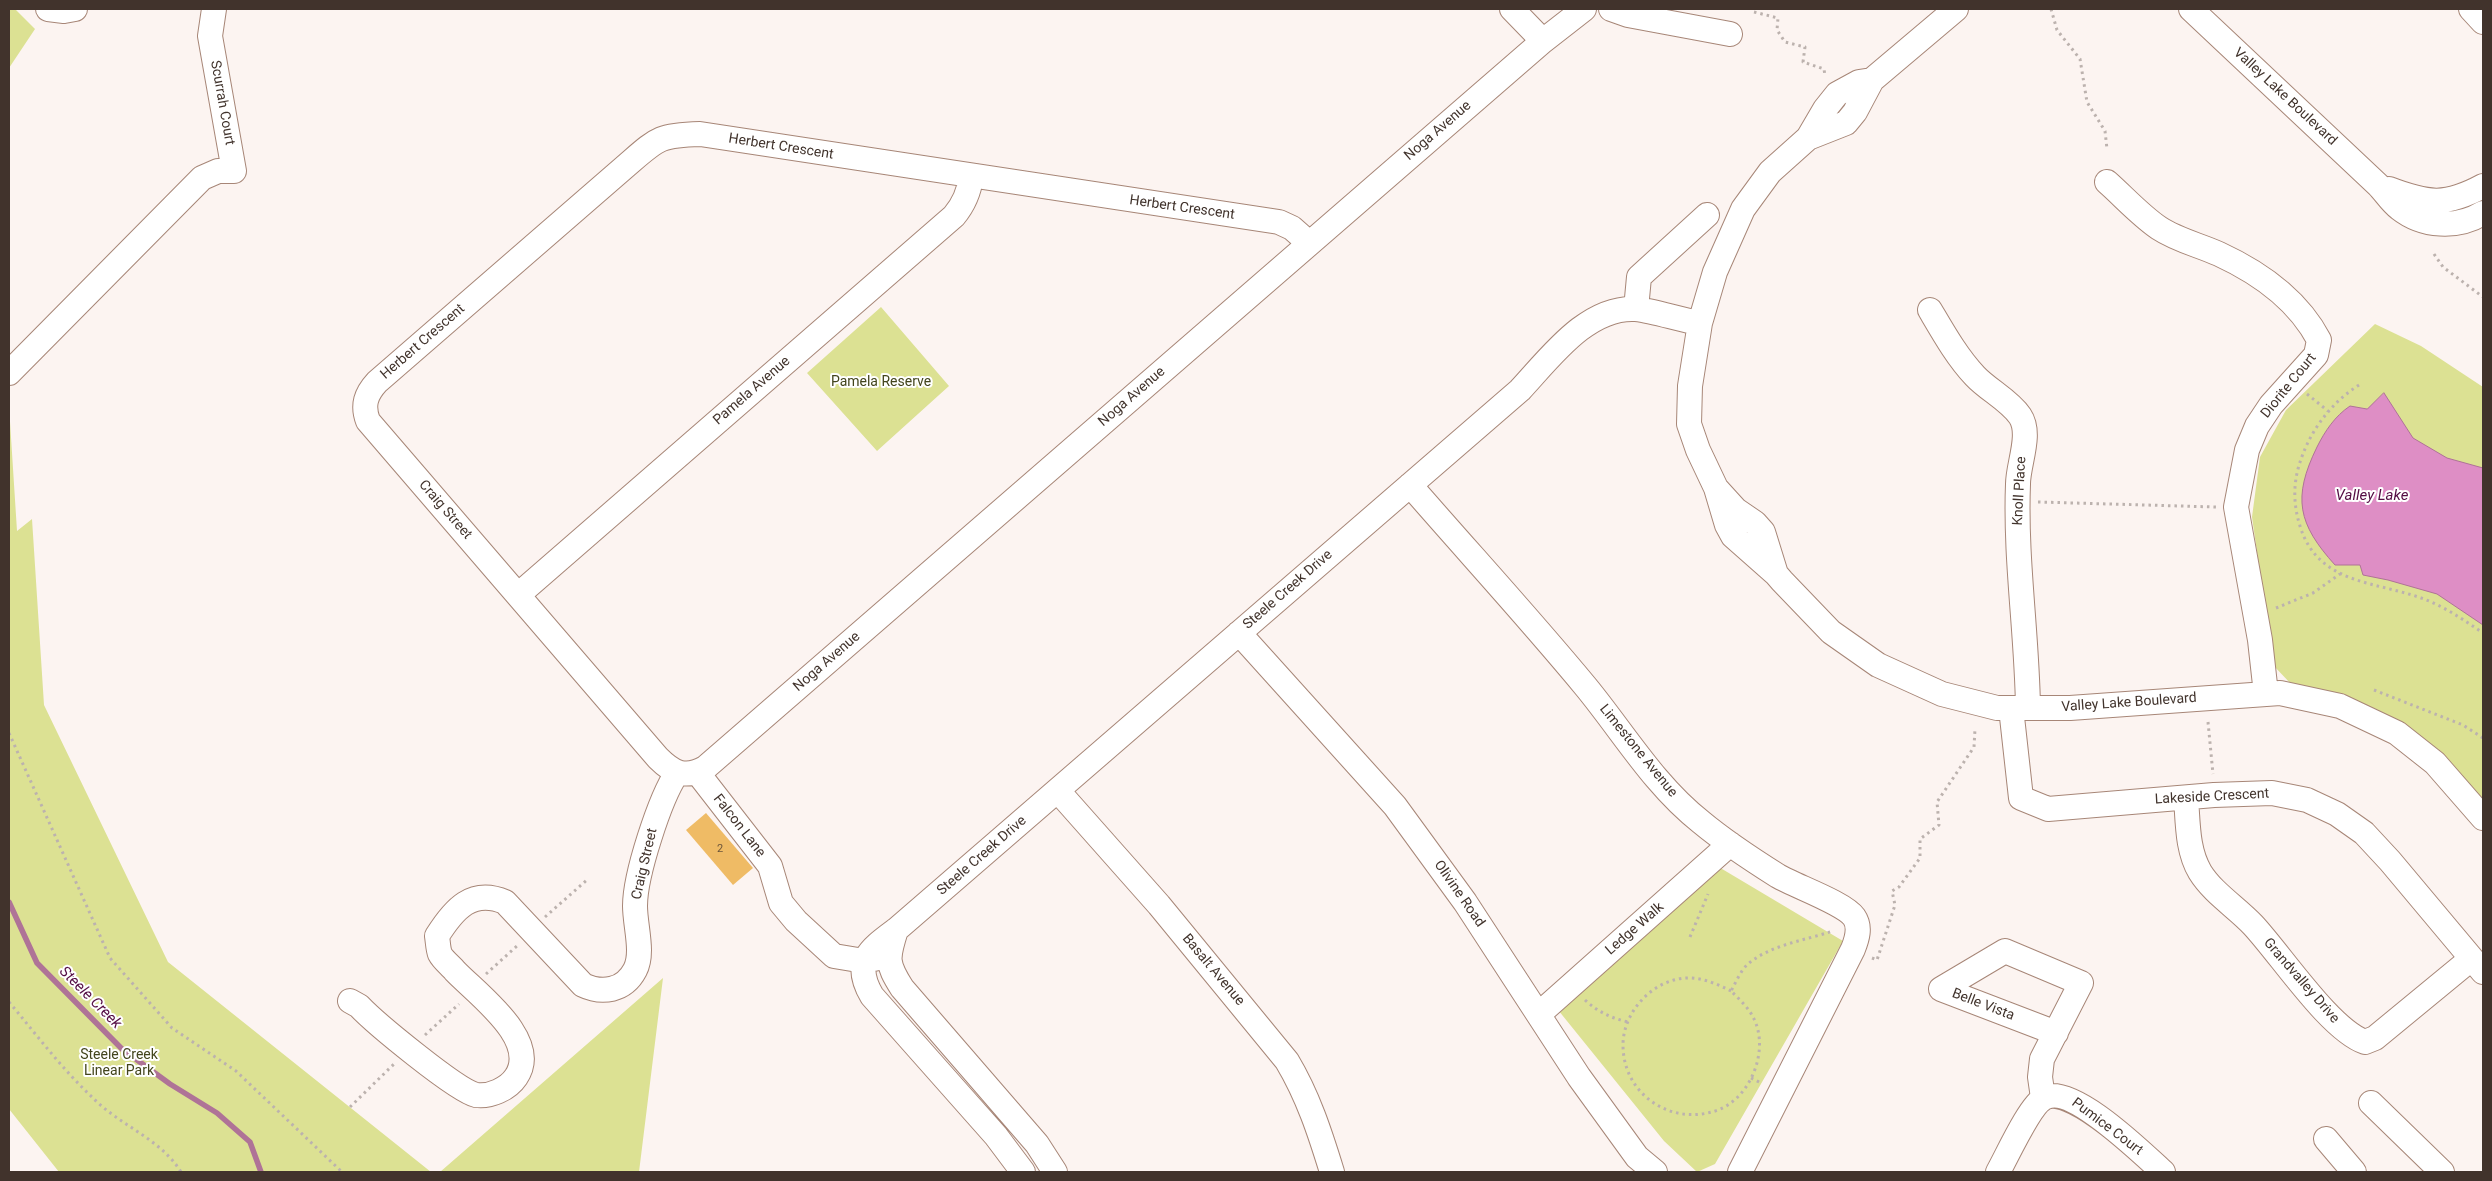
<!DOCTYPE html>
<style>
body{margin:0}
#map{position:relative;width:2492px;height:1181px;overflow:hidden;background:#fcf4f1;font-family:Roboto,sans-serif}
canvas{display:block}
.frame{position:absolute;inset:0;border:10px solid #41332c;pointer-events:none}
</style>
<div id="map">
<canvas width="2492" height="1181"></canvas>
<div class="frame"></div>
</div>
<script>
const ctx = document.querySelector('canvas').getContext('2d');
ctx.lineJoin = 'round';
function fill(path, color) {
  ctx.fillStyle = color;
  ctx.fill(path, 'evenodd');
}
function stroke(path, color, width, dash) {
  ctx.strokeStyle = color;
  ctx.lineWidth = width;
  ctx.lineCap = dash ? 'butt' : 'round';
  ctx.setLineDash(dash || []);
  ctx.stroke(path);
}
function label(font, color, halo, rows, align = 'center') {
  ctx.font = font + ' Roboto,sans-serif';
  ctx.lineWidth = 4;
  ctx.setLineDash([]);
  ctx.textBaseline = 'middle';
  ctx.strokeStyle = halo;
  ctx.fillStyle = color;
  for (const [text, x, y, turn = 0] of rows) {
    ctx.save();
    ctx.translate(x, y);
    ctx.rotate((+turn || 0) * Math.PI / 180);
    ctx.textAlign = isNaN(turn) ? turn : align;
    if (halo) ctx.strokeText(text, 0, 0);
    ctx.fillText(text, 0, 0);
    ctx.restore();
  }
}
fill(new Path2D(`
 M 9,9 L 15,9 L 35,29 L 9,68 Z
 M 881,307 L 949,386 L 877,451 L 807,373 Z
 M 2375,324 L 2421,346 L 2483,387 L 2483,805 L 2429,747 L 2291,684 L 2273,665 L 2252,517 L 2260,457 L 2286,410 Z
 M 9,406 L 17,531 L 32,519 L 44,705 L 168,962 L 431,1172 L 59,1172 L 9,1109 Z
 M 1707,860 L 1843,941 L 1715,1164 L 1697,1172 L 1664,1141 L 1550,1000 Z
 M 663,978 L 639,1172 L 440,1172 Z`), '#dce193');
const water = new Path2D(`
 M 2384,393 L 2413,438 L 2447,458 L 2483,468 L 2483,625 L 2437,594 L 2388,580 L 2363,575 L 2360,565 L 2335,565 C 2298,524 2292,498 2317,447 C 2325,431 2335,416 2350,406 L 2367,409 Z`);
fill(water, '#de8ec5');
stroke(water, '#af7397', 1);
stroke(new Path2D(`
 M 9,902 L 37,963 L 122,1049 L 170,1084 L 217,1113 L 250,1142 L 261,1172`), '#af7397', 5.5);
fill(new Path2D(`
 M 706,813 L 753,868 L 733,885 L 686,830 Z`), '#efbb65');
const minor = new Path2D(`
 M 48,9 L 64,11 L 75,9
 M 1512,9 L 1543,41
 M 1611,9 L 1628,15 L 1730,34
 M 2191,9 L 2378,185 C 2385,192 2391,202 2399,208 C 2423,227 2457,229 2483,213
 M 2471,9 L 2483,22
 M 1808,138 L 1846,123 L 1855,112 L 1872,80 L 1956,9
 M 2107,182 C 2124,197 2140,215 2159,228 C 2177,240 2199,245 2219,254 C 2258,272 2298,300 2319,340 L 2316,355 L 2271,405 L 2257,426 L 2247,450 L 2236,507 L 2260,640 L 2266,694
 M 2389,189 C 2428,204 2446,206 2483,186
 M 1309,243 L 1292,228 L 1279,222 L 700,134 C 659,135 657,139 627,165 L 377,382 C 366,394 362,405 368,421 L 658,758 C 673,773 685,779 705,768 L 1543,41 L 1584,9
 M 1636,309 L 1639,277 L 1707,215
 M 1930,310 C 1943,332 1957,357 1975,376 C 1988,390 2009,400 2020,416 C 2032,434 2018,464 2018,484 C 2015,559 2027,633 2028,708
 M 9,373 L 202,178 L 218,171 L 234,171 L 210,36 L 214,9
 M 1410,485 C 1469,553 1529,618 1586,687 C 1623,732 1654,785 1701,822 C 1725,842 1751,859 1778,876 C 1795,886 1844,903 1854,917 C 1861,927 1857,939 1853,949 L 1740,1172
 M 1716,488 L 1736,510 L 1755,523 L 1763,532 L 1776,574 L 1782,581 L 1831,632 L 1878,665 L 1942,694 L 1997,708 L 2070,708 L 2280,693 L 2340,706 L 2397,733 L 2435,763 L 2483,818
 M 1776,574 L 1733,536 L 1727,525 L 1716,488 L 1698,450 L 1689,424 L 1690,386 L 1700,323 L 1715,272 L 1743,209 L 1770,172 L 1808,138 L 1825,109 L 1837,94 L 1859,82 L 1872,80
 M 518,595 L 954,216 C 964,204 969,193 971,177
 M 1239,633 L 1395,806 L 1465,902 L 1579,1077 L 1637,1157 L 1655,1172
 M 2011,708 L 2021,798 L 2048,809 L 2214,795 L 2272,793 L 2307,800 L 2337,814 L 2364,833 L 2390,861 L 2483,972
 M 697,772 L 770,866 L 781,903 L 796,921 L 834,956 L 864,961 L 878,958
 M 1058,791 L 1159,905 L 1287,1061 C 1308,1096 1320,1133 1332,1172
 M 2186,798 C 2188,823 2187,850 2200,872 C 2213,893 2236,907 2253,925 C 2281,955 2330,1030 2365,1042 L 2375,1038 L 2471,959
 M 896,930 C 887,958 886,963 902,988 L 1037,1144 L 1055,1172
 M 350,1001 L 359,1006 C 375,1023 456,1090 476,1095 C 490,1097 508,1089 516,1077 C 541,1040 478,995 455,971 C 451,966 443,960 440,954 C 438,949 438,942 437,936 C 454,909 472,888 505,902 L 583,985 C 602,994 624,991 635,970 C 644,953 635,926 635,906 C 635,875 660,798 677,773
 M 1539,1014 L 1730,844
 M 2043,1098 L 2040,1077 L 2042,1059 L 2081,983 L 2005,951 L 1941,989 L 2056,1033
 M 2371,1103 L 2442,1172
 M 2326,1139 L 2354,1172
 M 1023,1172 L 996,1136 L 872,996 C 852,962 869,950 896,930 L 1520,390 C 1550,358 1587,306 1636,309 C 1654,311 1681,320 1700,323
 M 1998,1172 C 2007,1156 2030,1105 2044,1098 C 2071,1083 2143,1154 2163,1172`);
stroke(minor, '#a78677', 26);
stroke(new Path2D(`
 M 2051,9 L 2057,30 L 2080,59 L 2087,102 L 2105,131 L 2107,149
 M 1754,12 L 1778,18 L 1777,30 L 1785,42 L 1805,47 L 1803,62 L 1824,69 L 1825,76
 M 2434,254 L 2443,267 L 2483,297
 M 2359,385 C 2329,404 2307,435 2298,469 C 2293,488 2294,507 2300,526 C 2318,585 2376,581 2424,599 C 2445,607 2464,620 2483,633
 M 2307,394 L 2328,411
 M 2038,502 L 2216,507
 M 2276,608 L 2313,593 L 2340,574
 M 2374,690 L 2463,725 L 2483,738
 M 2208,722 L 2213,774
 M 9,733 L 110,958 L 172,1028 L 236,1071 L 342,1172
 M 545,917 L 588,879
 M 1690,937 L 1708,894
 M 1872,958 L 1877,960 L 1895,905 L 1892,891 L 1899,887 L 1920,858 L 1920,839 L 1939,825 L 1937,802 L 1974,747 L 1975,729
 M 486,974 L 518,945
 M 1731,991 C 1719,985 1706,979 1692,978 C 1656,976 1623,1010 1623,1045 C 1623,1095 1672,1127 1718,1110 C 1752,1097 1770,1048 1753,1017 C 1748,1007 1739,999 1731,991 C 1736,982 1741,970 1748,964 C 1770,945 1806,940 1833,931
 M 1585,1000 C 1598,1012 1611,1018 1628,1022
 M 9,1002 C 36,1034 62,1069 93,1098 C 119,1125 161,1139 181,1172
 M 425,1035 L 459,1004
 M 1751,1078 L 1761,1083
 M 350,1107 L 394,1064`), '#bcb2ae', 3, [2.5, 4]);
stroke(minor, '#fff', 24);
label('11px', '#6c553a', null, [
 ["2",720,849]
]);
label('14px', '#41332c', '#fff', [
 ["Valley Lake Boulevard",2285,97,43],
 ["Scurrah Court",222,103,80],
 ["Noga Avenue",1438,131,-41],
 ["Herbert Crescent",781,147,9],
 ["Herbert Crescent",1182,208,8],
 ["Herbert Crescent",423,342,-41],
 ["Diorite Court",2289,386,-51],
 ["Pamela Avenue",752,391,-41],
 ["Noga Avenue",1132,397,-41],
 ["Knoll Place",2020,491,-87],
 ["Craig Street",445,510,49],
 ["Steele Creek Drive",1288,590,-41],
 ["Noga Avenue",827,662,-41],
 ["Valley Lake Boulevard",2129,703,-4],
 ["Limestone Avenue",1638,751,51],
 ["Lakeside Crescent",2212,797,-3],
 ["Falcon Lane",739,826,52],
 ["Steele Creek Drive",982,856,-41],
 ["Craig Street",645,864,-77],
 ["Olivine Road",1459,894,55],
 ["Ledge Walk",1635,929,-41],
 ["Basalt Avenue",1213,970,50],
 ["Grandvalley Drive",2301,981,49],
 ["Belle Vista",1983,1005,21],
 ["Pumice Court",2107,1127,37]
]);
label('14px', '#43451d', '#fff', [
 ["Pamela Reserve",881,382],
 ["Steele Creek",119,1055],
 ["Linear Park",119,1071]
]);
label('italic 15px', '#540d44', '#fff', [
 ["Valley Lake",2372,496],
 ["Steele Creek",90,998,45]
]);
</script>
